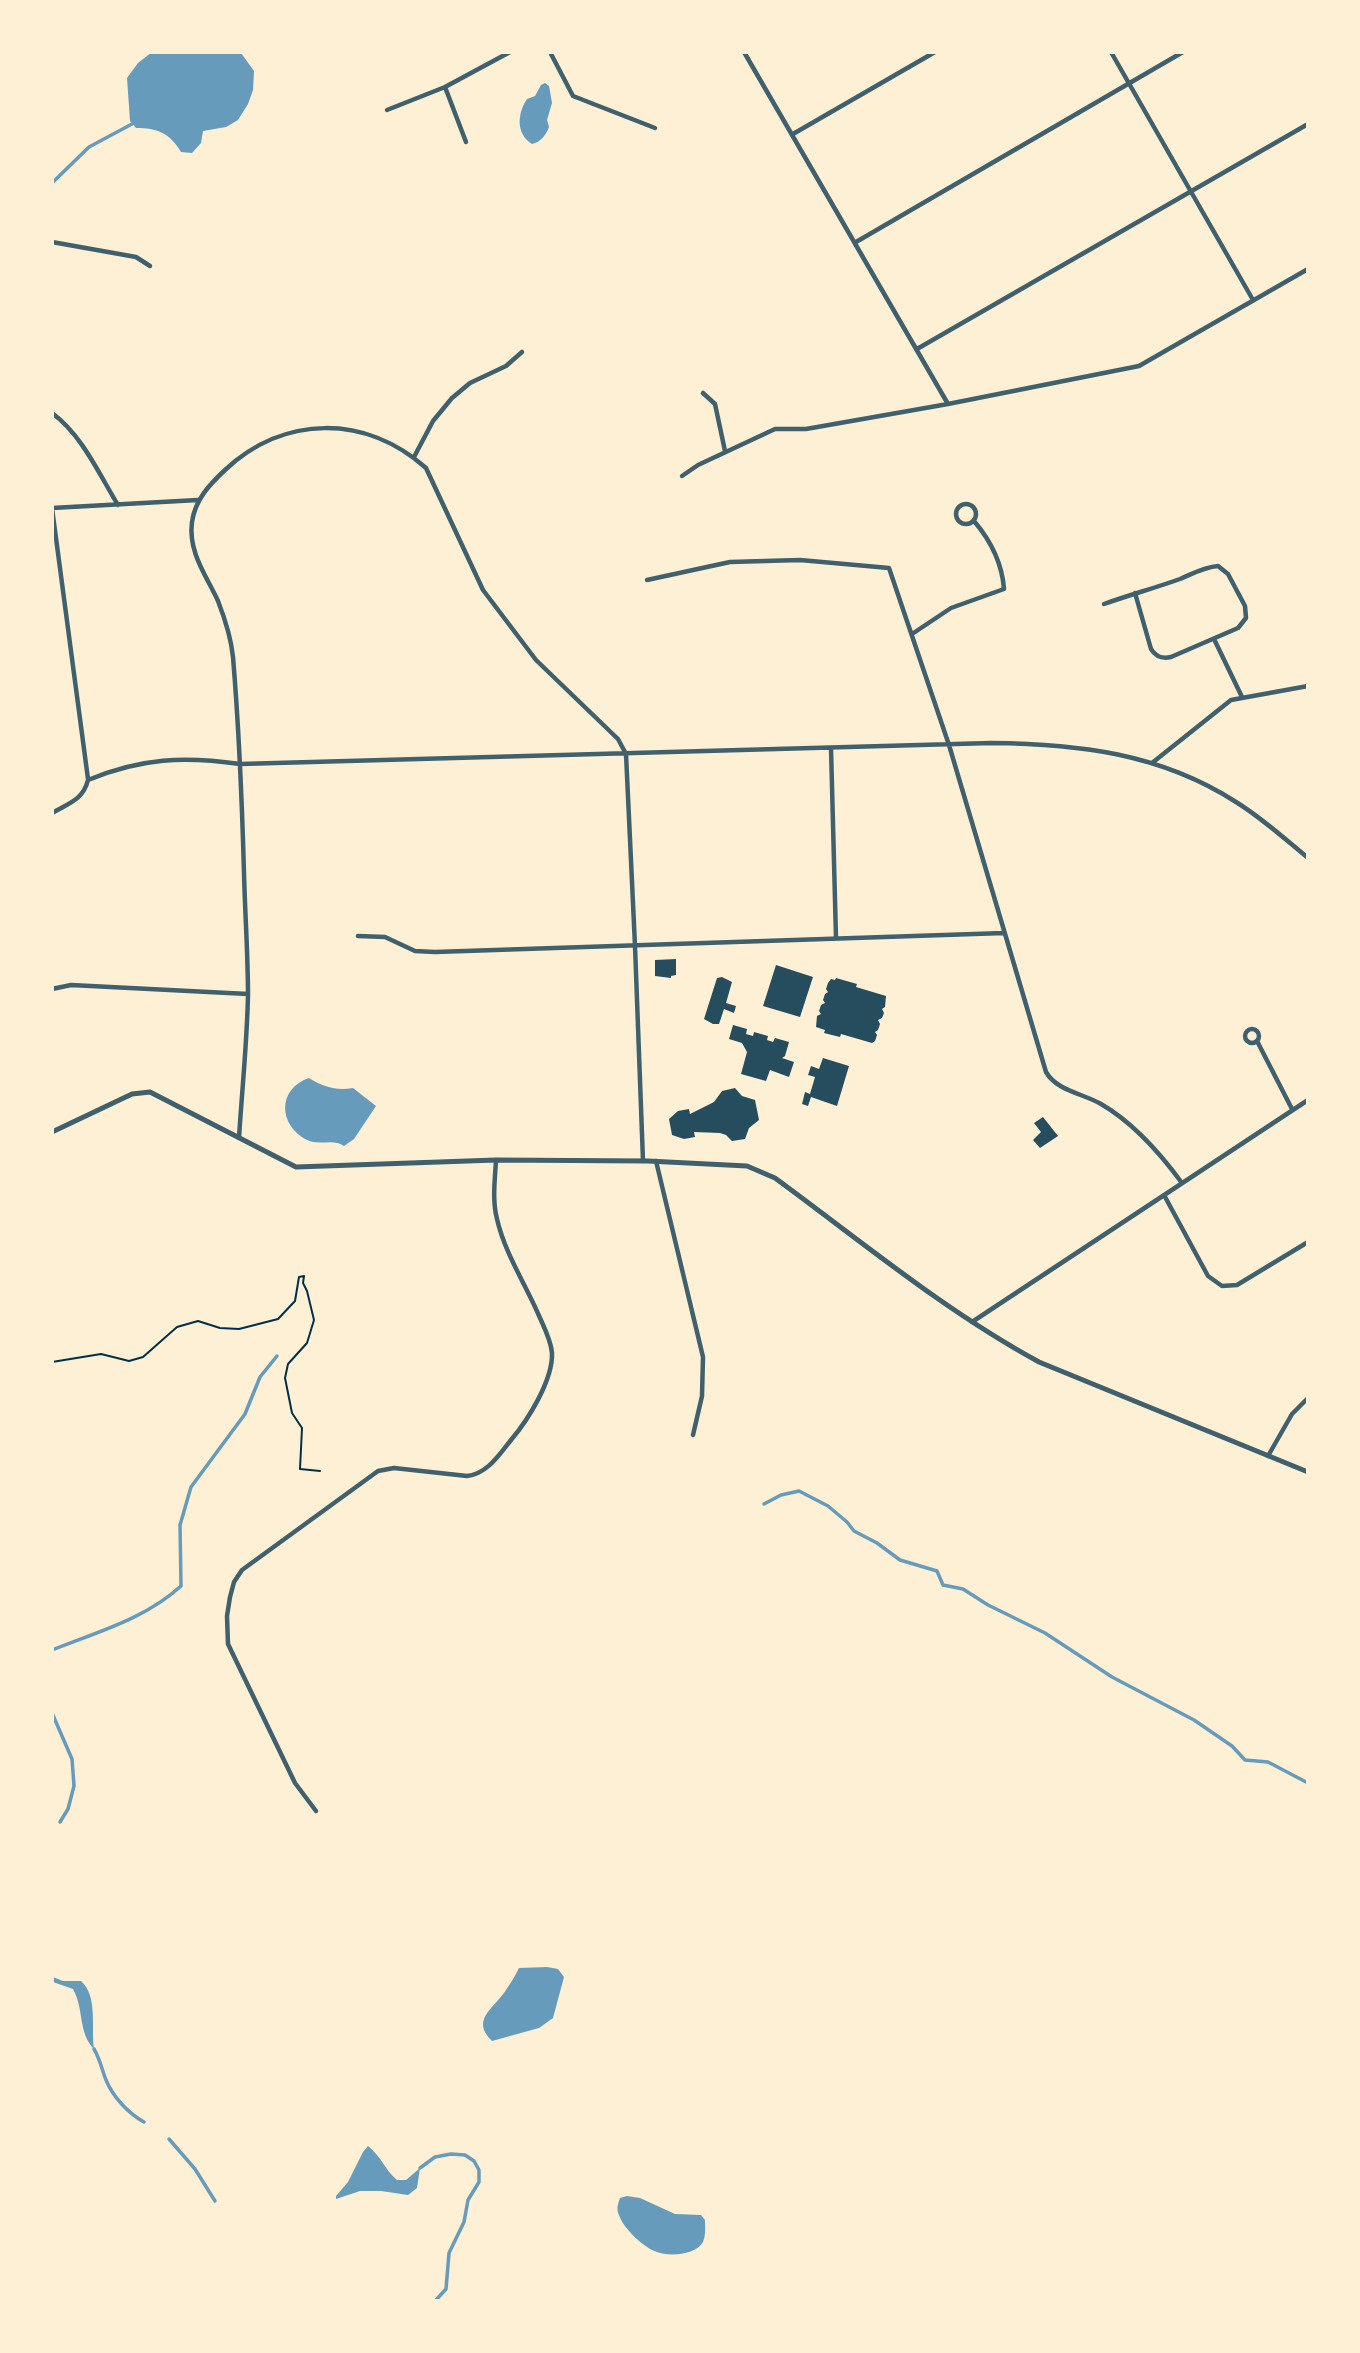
<!DOCTYPE html>
<style>
body{margin:0}
#map{position:relative;width:1360px;height:2353px;overflow:hidden;background:#fdf0d5;font-family:"Roboto Condensed",sans-serif}
canvas{display:block}
.frame{position:absolute;inset:0;border:54px solid #fdf0d5;pointer-events:none}
</style>
<div id="map">
<canvas width="1360" height="2353"></canvas>
<div class="frame"></div>
</div>
<script>
const ctx = document.querySelector('canvas').getContext('2d');
ctx.lineJoin = 'round';
function fill(path, color) {
  ctx.fillStyle = color;
  ctx.fill(path, 'evenodd');
}
function stroke(path, color, width, dash) {
  ctx.strokeStyle = color;
  ctx.lineWidth = width;
  ctx.lineCap = dash ? 'butt' : 'round';
  ctx.setLineDash(dash || []);
  ctx.stroke(path);
}
fill(new Path2D(`
 M 152,52 L 241,53 L 254,71 L 253,90 L 248,104 L 238,120 L 226,127 L 203,131 L 201,143 L 192,153 L 181,152 C 170,133 157,128 136,128 L 130,121 L 127,78 L 138,63 Z
 M 545,83 L 549,86 L 552,103 L 547,120 L 549,127 C 546,135 541,142 532,144 C 516,134 517,114 527,99 L 535,96 L 541,85 Z
 M 309,1078 C 323,1087 337,1091 353,1088 L 376,1106 L 354,1139 L 344,1146 C 334,1138 320,1146 307,1140 C 278,1125 277,1089 309,1078 Z
 M 547,1967 L 558,1969 L 564,1977 L 553,2018 L 539,2028 L 492,2041 C 471,2021 492,2009 504,1993 C 509,1985 515,1977 519,1968 Z
 M 53,1977 L 63,1981 L 81,1981 C 98,1996 91,2027 94,2049 C 78,2033 84,2008 73,1989 L 53,1982 Z
 M 368,2146 C 381,2156 385,2170 397,2180 L 406,2180 L 420,2168 L 417,2188 L 408,2195 L 381,2191 L 360,2191 L 336,2199 L 336,2196 L 348,2182 L 363,2152 Z
 M 627,2196 L 640,2198 L 675,2214 L 701,2215 L 705,2220 C 705,2227 706,2235 703,2242 C 696,2255 669,2257 657,2252 C 644,2248 623,2228 619,2215 C 616,2209 618,2204 620,2198 Z`), '#669bbc');
stroke(new Path2D(`
 M 52,183 L 89,147 L 132,124
 M 764,1504 L 781,1495 L 799,1491 L 828,1506 L 847,1522 L 854,1531 L 877,1543 L 900,1560 L 937,1571 L 943,1585 L 963,1589 L 988,1605 L 1045,1633 L 1112,1677 L 1194,1720 L 1232,1746 L 1245,1760 L 1268,1762 L 1308,1783
 M 52,1650 C 97,1632 145,1619 181,1586 L 180,1525 L 191,1487 L 245,1414 L 260,1377 L 277,1356
 M 52,1713 L 72,1759 L 74,1786 L 68,1809 L 60,1822
 M 94,2049 C 100,2059 102,2070 106,2080 C 113,2097 128,2113 144,2122
 M 169,2139 L 195,2169 L 215,2201
 M 420,2168 L 435,2157 L 451,2154 L 465,2155 L 474,2161 L 479,2170 L 479,2182 L 468,2200 L 464,2222 L 449,2253 L 446,2289 L 436,2300`), '#669bbc', 3.5);
fill(new Path2D(`
 M 676,959 L 676,975 L 671,976 L 671,978 L 655,976 L 655,960 Z
 M 776,965 L 813,977 L 800,1017 L 763,1006 Z
 M 722,977 L 732,982 L 726,1003 L 736,1006 L 734,1013 L 724,1009 L 719,1024 L 713,1024 L 704,1019 L 717,978 Z
 M 836,978 L 857,984 L 856,987 L 886,996 L 885,1007 L 882,1009 L 884,1013 L 882,1018 L 878,1020 L 880,1024 L 878,1030 L 875,1032 L 877,1035 L 875,1041 L 872,1043 L 841,1034 L 840,1037 L 824,1033 L 825,1030 L 816,1027 L 817,1016 L 821,1014 L 819,1011 L 821,1005 L 825,1003 L 823,1000 L 825,994 L 828,992 L 826,989 L 828,983 L 831,979 L 835,980 Z
 M 733,1025 L 747,1029 L 746,1034 L 753,1036 L 754,1032 L 768,1036 L 767,1040 L 773,1042 L 775,1038 L 789,1042 L 785,1056 L 782,1058 L 794,1062 L 789,1077 L 770,1070 L 766,1081 L 741,1074 L 747,1052 L 742,1043 L 729,1039 Z
 M 823,1058 L 849,1066 L 837,1106 L 811,1097 L 808,1106 L 802,1104 L 805,1092 L 810,1094 L 815,1077 L 808,1075 L 811,1066 L 819,1069 Z
 M 735,1088 L 742,1096 L 755,1100 L 759,1120 L 749,1128 L 745,1139 L 732,1141 L 726,1135 L 720,1133 L 694,1132 L 695,1137 L 684,1139 L 672,1135 L 669,1119 L 678,1111 L 689,1109 L 690,1114 L 714,1102 L 722,1091 Z
 M 1043,1117 L 1058,1136 L 1040,1148 L 1033,1140 L 1041,1132 L 1034,1123 Z`), '#264d5e');
stroke(new Path2D(`
 M 52,1362 L 101,1354 L 129,1361 L 143,1357 L 177,1327 L 198,1321 L 220,1328 L 239,1329 L 278,1319 L 295,1301 L 299,1277 L 304,1276 L 303,1283 L 307,1291 L 314,1320 L 307,1343 L 288,1364 L 285,1378 L 292,1413 L 302,1428 L 300,1469 L 320,1471`), '#003049', 2);
stroke(new Path2D(`
 M 550,52 L 573,96 L 655,128
 M 744,52 L 948,404
 M 1111,52 L 1253,300
 M 445,87 L 466,142
 M 387,110 L 445,87 L 510,52
 M 793,134 L 935,52
 M 52,242 L 136,257 L 150,266
 M 856,242 L 1183,52
 M 917,349 L 1308,124
 M 703,393 L 715,404 L 725,451
 M 52,413 C 82,435 99,474 118,505
 M 414,457 L 433,421 L 452,398 L 470,383 L 506,366 L 522,352
 M 682,476 L 698,465 L 775,429 L 806,429 L 948,404 L 1139,366 L 1308,269
 M956 514a10 10 0 1 1 20 0a10 10 0 1 1-20 0Z
 M 647,580 L 730,562 L 800,560 L 889,568 L 949,745 L 1046,1072 C 1057,1091 1082,1093 1101,1104 C 1134,1123 1160,1153 1182,1183
 M 1104,604 C 1129,595 1155,588 1180,579 C 1192,574 1204,567 1218,566 L 1228,574 L 1245,606 L 1246,618 L 1238,628 L 1171,657 C 1162,659 1156,657 1151,649 L 1135,593
 M 912,634 L 951,608 L 1004,589 C 1002,562 991,541 974,521
 M 1214,639 L 1242,697
 M 831,748 L 836,938
 M 1152,763 L 1231,700 L 1308,686
 M 88,779 L 52,508 L 198,500
 M 52,813 C 69,803 83,800 88,780 C 141,758 184,756 240,764 L 991,743 C 1078,744 1160,753 1236,802 C 1262,818 1285,839 1308,858
 M 358,936 L 385,937 L 415,951 L 435,952 L 1004,933
 M 52,989 L 71,985 L 248,994
 M1245 1036a7 7 0 1 1 14 0a7 7 0 1 1-14 0Z
 M 1257,1041 L 1292,1109
 M 239,1138 C 242,1090 247,1043 248,995 C 248,955 245,914 244,873 C 242,801 239,729 233,657 C 231,637 225,619 218,601 C 206,575 188,552 192,522 C 195,500 209,485 225,470 C 284,415 365,414 426,468 L 483,590 L 536,660 L 618,739 L 626,754 L 635,946 L 643,1161
 M 656,1161 L 703,1357 L 702,1396 L 693,1435
 M 1164,1195 L 1208,1276 L 1222,1286 L 1237,1285 L 1308,1242
 M 972,1322 L 1308,1100
 M 1268,1456 L 1292,1414 L 1308,1398
 M 316,1811 L 295,1783 L 228,1644 L 227,1616 L 230,1597 L 234,1582 L 242,1570 L 378,1471 L 394,1468 L 467,1476 C 487,1474 499,1455 511,1440 C 528,1420 553,1380 552,1353 C 551,1341 545,1329 540,1318 C 526,1285 505,1254 497,1219 C 492,1200 495,1179 496,1160`), '#3f606c', 4.5);
stroke(new Path2D(`
 M 52,1132 L 132,1094 L 150,1092 L 296,1167 L 496,1160 L 648,1161 L 747,1166 L 775,1178 C 861,1241 945,1311 1039,1362 L 1308,1472`), '#3f606c', 5);
</script>
